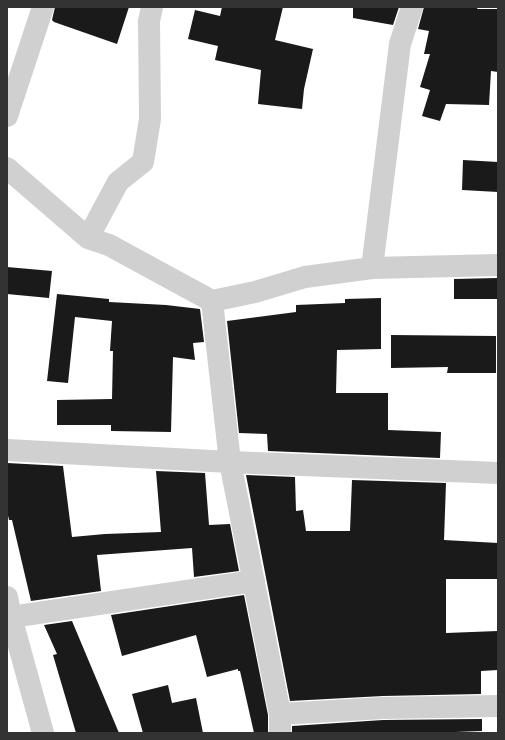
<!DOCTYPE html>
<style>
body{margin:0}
#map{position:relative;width:505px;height:740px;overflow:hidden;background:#fff;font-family:"DM Sans",sans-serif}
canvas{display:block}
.frame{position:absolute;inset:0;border:8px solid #333;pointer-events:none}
</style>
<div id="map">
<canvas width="505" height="740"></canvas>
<div class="frame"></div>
</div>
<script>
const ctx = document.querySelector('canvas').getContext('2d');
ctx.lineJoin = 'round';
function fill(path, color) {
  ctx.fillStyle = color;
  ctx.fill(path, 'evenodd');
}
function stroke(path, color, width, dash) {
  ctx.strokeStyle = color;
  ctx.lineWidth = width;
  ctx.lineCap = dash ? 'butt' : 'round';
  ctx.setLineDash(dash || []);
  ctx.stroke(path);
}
fill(new Path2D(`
 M 55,7 L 129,7 L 117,44 L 54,22 L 52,20 Z
 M 222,7 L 283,7 L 275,40 L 313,49 L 304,89 L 302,109 L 258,104 L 261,70 L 215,60 L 218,46 L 188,39 L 195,10 L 220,16 Z
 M 353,7 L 399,7 L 393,25 L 353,18 Z
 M 424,7 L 478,7 L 477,9 L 498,9 L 498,72 L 491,71 L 489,105 L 446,104 L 440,121 L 422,116 L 430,90 L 420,87 L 430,54 L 424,54 L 429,31 L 418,29 Z
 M 463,160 L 498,162 L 498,192 L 462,190 Z
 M 7,267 L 52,271 L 49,298 L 7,294 Z
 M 498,278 L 498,299 L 454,299 L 454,279 Z
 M 57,294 L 109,299 L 109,302 L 166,305 L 200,309 L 204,342 L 193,343 L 195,360 L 173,357 L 171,432 L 111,431 L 111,425 L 57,425 L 57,400 L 112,399 L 113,351 L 110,351 L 112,321 L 75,317 L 68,383 L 47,381 Z
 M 381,298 L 381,349 L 337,350 L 336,393 L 388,393 L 388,430 L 441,432 L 440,458 L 268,451 L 267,434 L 239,433 L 227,321 L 296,312 L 296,305 L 345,303 L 345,299 Z
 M 391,335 L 496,336 L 496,373 L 447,373 L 448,367 L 391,368 Z
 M 7,463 L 63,466 L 72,537 L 105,534 L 161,532 L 156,471 L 205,473 L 209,525 L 230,524 L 239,571 L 194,577 L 192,548 L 97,555 L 101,591 L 31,601 L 12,520 L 9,520 L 7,511 Z
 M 246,475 L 295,477 L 296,511 L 303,510 L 306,531 L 350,531 L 352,480 L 446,483 L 444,540 L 498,543 L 498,579 L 446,579 L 446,633 L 498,631 L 498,670 L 481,671 L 481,694 L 383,696 L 290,701 Z
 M 244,595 L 268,715 L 268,733 L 254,733 L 240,671 L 238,671 L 238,669 L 207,677 L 196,635 L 122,656 L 111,615 Z
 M 72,621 L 119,733 L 76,733 L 53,655 L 57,654 L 44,625 Z
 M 168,685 L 172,703 L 196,698 L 203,733 L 143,733 L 132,694 Z
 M 482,719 L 482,731 L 429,733 L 292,733 L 292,726 L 383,720 Z`), '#1a1a1a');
stroke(new Path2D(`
 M 7,116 L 43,7
 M 7,168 L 88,238 L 109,245 L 212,301 L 255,292 L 305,277 L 372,268 L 498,265
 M 88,238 L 118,182 L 143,162 L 150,119 L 149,21 L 152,7
 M 372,268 L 400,44 L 412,7
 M 212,301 L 230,462 L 280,714 L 280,733
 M 7,450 L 230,462 L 498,473
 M 7,597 L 11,617 L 43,733
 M 11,617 L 254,581
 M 280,714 L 383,708 L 498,706`), '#d0d0d0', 22);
</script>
